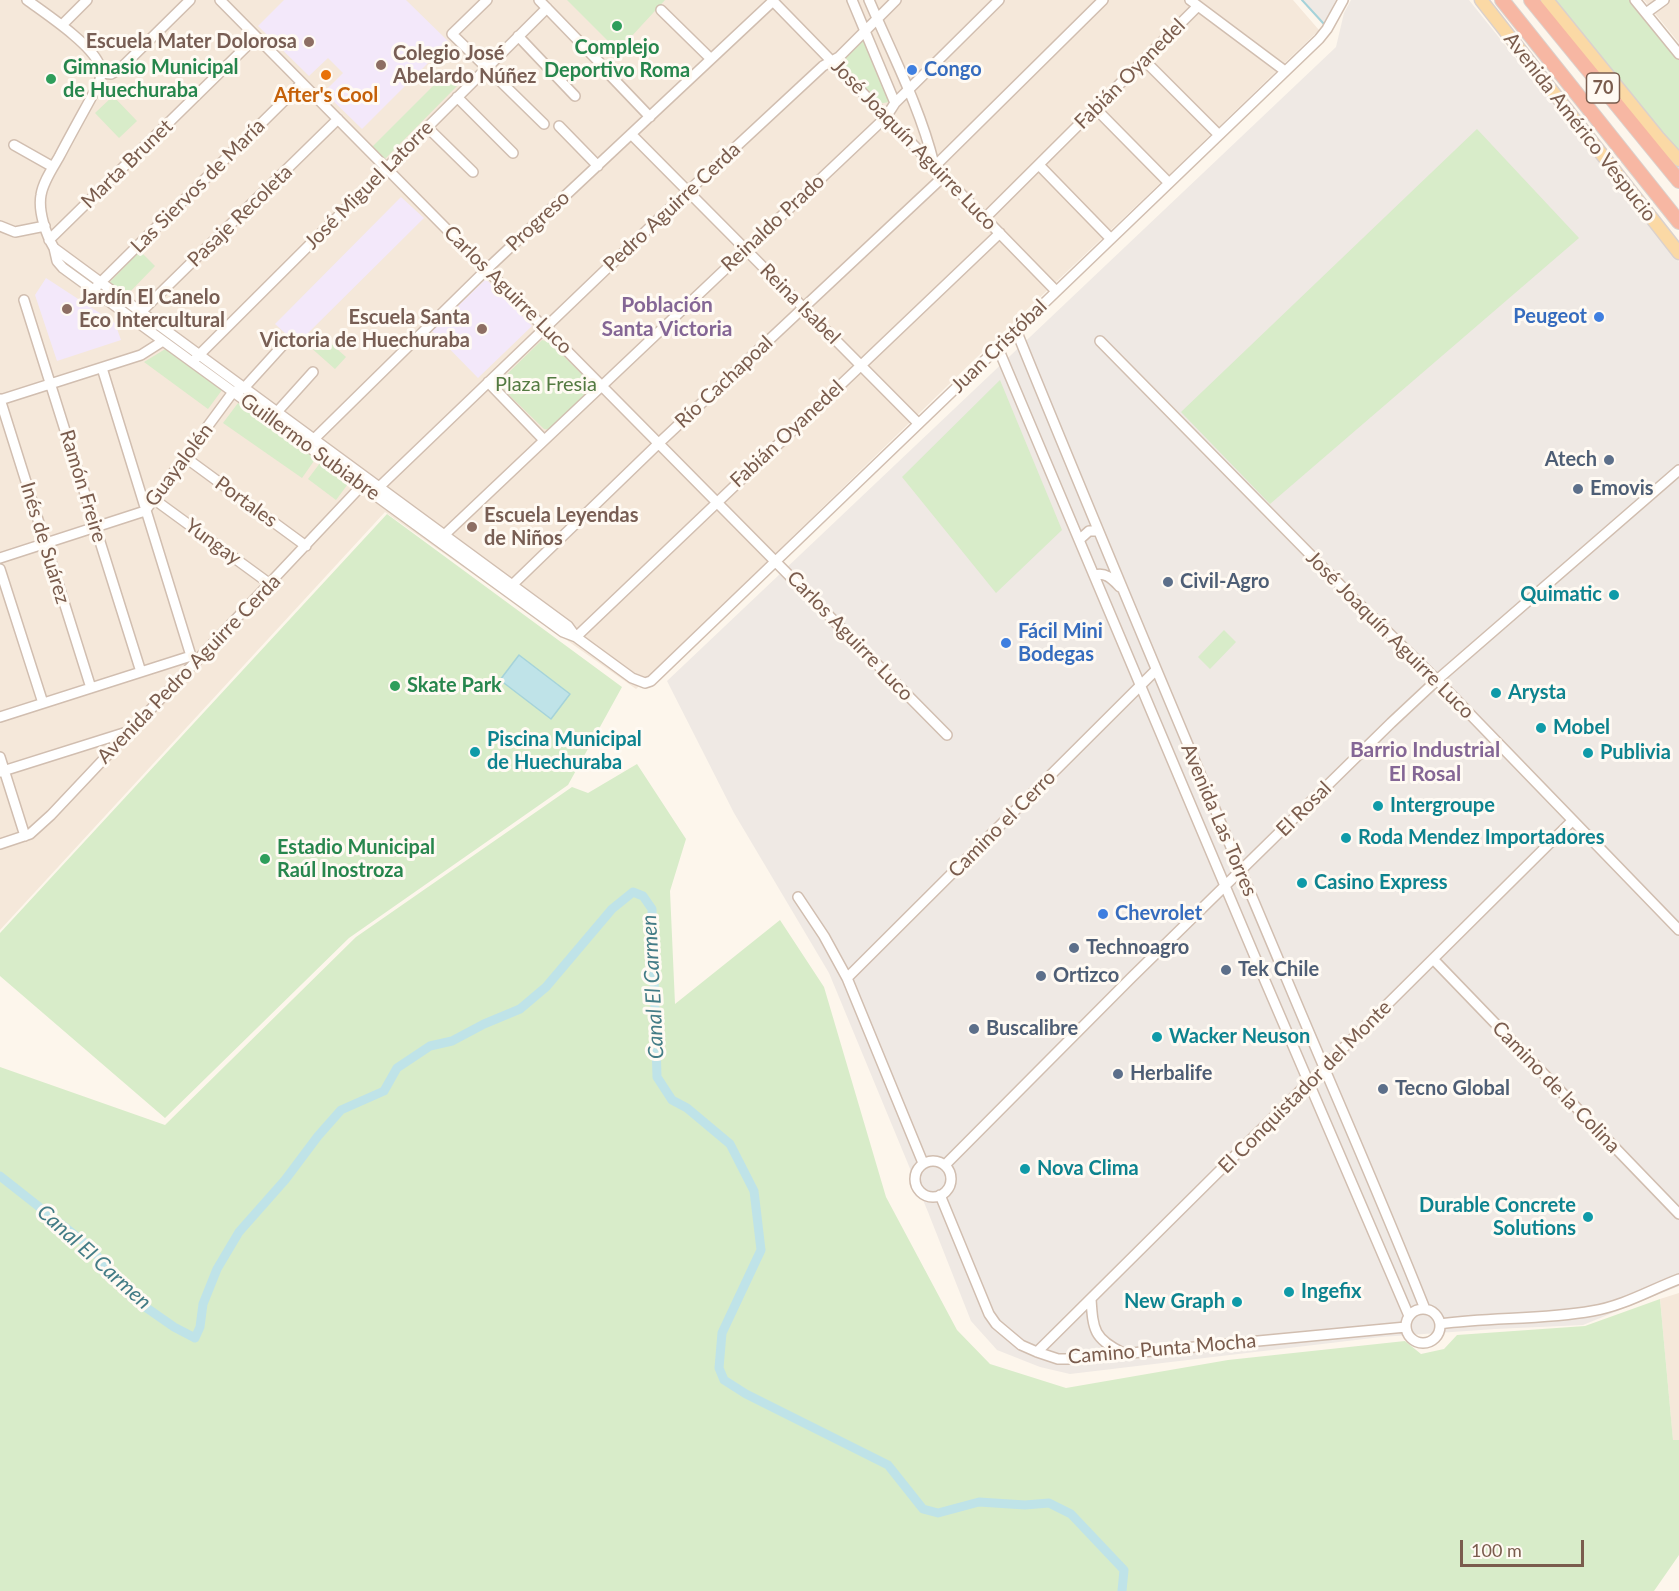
<!DOCTYPE html>
<meta charset="utf-8">
<style>
body{margin:0}
#map{position:relative;width:1679px;height:1591px;overflow:hidden;background:#fdf6ec;font-family:Lato,sans-serif}
canvas{display:block}
.scale{position:absolute;left:1460px;top:1540px;width:124px;height:27px;box-sizing:border-box;border:3px solid #7a5c4d;border-top:0;padding-left:8px;font-size:18px;line-height:21px;white-space:nowrap;color:#7a5c4d;-webkit-text-stroke:4px #fffaf3;paint-order:stroke}
</style>
<div id="map">
<canvas width="1679" height="1591"></canvas>
<div class="scale">100 m</div>
</div>
<script>
const ctx = document.querySelector('canvas').getContext('2d');
ctx.lineJoin = 'round';
function fill(path, color) {
  ctx.fillStyle = color;
  ctx.fill(path, 'evenodd');
}
function stroke(path, color, width, dash) {
  ctx.strokeStyle = color;
  ctx.lineWidth = width;
  ctx.lineCap = dash ? 'butt' : 'round';
  ctx.setLineDash(dash || []);
  ctx.stroke(path);
}
function label(font, color, halo, rows, align = 'center') {
  ctx.font = font + ' Lato,sans-serif';
  ctx.lineWidth = 6;
  ctx.setLineDash([]);
  ctx.textBaseline = 'middle';
  ctx.strokeStyle = halo;
  ctx.fillStyle = color;
  for (const [text, x, y, turn = 0] of rows) {
    ctx.save();
    ctx.translate(x, y);
    ctx.rotate((+turn || 0) * Math.PI / 180);
    ctx.textAlign = isNaN(turn) ? turn : align;
    if (halo) ctx.strokeText(text, 0, 0);
    ctx.fillText(text, 0, 0);
    ctx.restore();
  }
}
fill(new Path2D(`
 M 0,0 L 1293,0 L 1319,30 L 1175,169 L 975,359 L 636,689 L 385,512 L 0,930 Z
 M 1644,0 L 1679,0 L 1679,43 Z
 M 1679,1293 L 1679,1440 L 1673,1441 L 1660,1299 Z`), '#f5e8da');
fill(new Path2D(`
 M 1301,0 L 1336,0 L 1323,25 Z
 M 1351,0 L 1469,0 L 1679,262 L 1679,1286 L 1583,1325 L 1495,1329 L 1381,1337 L 1070,1374 L 1040,1367 L 997,1350 L 971,1321 L 928,1212 L 829,973 L 734,813 L 667,681 L 1336,47 L 1344,13 Z`), '#efe9e4');
fill(new Path2D(`
 M 284,0 L 406,0 L 449,42 L 362,129 L 324,92 L 343,73 L 328,58 L 309,76 L 258,26 Z
 M 401,197 L 424,218 L 297,344 L 275,324 Z
 M 46,278 L 115,323 L 121,340 L 57,361 L 35,295 Z
 M 486,279 L 532,326 L 478,378 L 432,331 Z`), '#f3e8fa');
fill(new Path2D(`
 M 567,0 L 665,0 L 618,51 Z
 M 1555,0 L 1631,0 L 1679,60 L 1679,151 L 1664,135 Z
 M 864,40 L 889,102 L 878,104 L 841,61 Z
 M 447,72 L 459,84 L 385,159 L 372,147 Z
 M 113,96 L 137,121 L 119,138 L 95,113 Z
 M 1477,129 L 1579,238 L 1270,504 L 1181,412 Z
 M 140,251 L 155,266 L 125,297 L 110,282 Z
 M 319,333 L 346,357 L 335,369 L 309,346 Z
 M 542,340 L 549,342 L 592,384 L 590,390 L 550,430 L 544,429 L 500,386 L 502,379 Z
 M 167,348 L 222,390 L 208,409 L 144,362 Z
 M 1000,380 L 1062,530 L 996,593 L 902,477 Z
 M 238,403 L 316,458 L 302,478 L 223,423 Z
 M 320,463 L 348,484 L 336,500 L 308,479 Z
 M 387,514 L 622,687 L 568,785 L 349,938 L 165,1118 L 0,976 L 0,933 Z
 M 1224,630 L 1236,642 L 1210,669 L 1198,657 Z
 M 637,764 L 686,839 L 670,891 L 675,1004 L 780,920 L 824,987 L 886,1197 L 957,1330 L 990,1364 L 1066,1388 L 1228,1360 L 1405,1341 L 1421,1354 L 1444,1349 L 1457,1335 L 1585,1326 L 1660,1299 L 1673,1440 L 1679,1440 L 1679,1555 L 1654,1591 L 0,1591 L 0,1067 L 165,1125 L 356,937 L 572,787 L 588,793 Z`), '#d8ecc9');
const water = new Path2D(`
 M 519,655 L 570,694 L 551,719 L 500,680 Z`);
fill(water, '#bfe3e8');
stroke(water, '#a5d3da', 1.5);
stroke(new Path2D(`
 M 1302,0 L 1324,24`), '#a5d3da', 2);
stroke(new Path2D(`
 M 0,1176 L 90,1247 L 131,1297 L 174,1327 L 195,1338 L 200,1327 L 203,1304 L 217,1269 L 239,1232 L 285,1180 L 318,1136 L 341,1110 L 384,1091 L 397,1068 L 430,1046 L 452,1041 L 484,1024 L 520,1009 L 546,987 L 612,909 L 633,892 L 643,896 L 652,909 L 657,1077 L 672,1100 L 687,1108 L 730,1144 L 754,1191 L 761,1250 L 722,1333 L 719,1368 L 724,1380 L 746,1394 L 888,1465 L 923,1509 L 938,1513 L 979,1502 L 1025,1505 L 1049,1503 L 1071,1514 L 1124,1570 L 1122,1591`), '#bfe3e8', 9);
const minor = new Path2D(`
 M 27,0 C 46,14 90,43 99,64 C 102,72 101,80 97,87 C 84,111 71,134 59,157 C 52,169 43,182 41,195 C 38,211 46,235 54,248 L 568,626 L 576,637
 M 220,0 L 947,735
 M 487,0 L 452,34 L 544,124
 M 539,0 L 602,65
 M 772,0 L 1056,291
 M 852,0 L 895,103
 M 869,0 C 892,54 920,107 934,164
 M 1190,0 L 1285,71
 M 1635,0 L 1679,54
 M 661,10 L 711,59
 M 1646,13 L 1664,0
 M 62,25 L 87,0
 M 518,36 L 575,96
 M 1144,60 L 1219,135
 M 607,72 L 650,117
 M 101,73 L 111,74 L 120,69 L 190,0
 M 457,97 L 513,153
 M 1095,108 L 1169,183
 M 559,126 L 598,166
 M 427,127 L 473,172
 M 631,134 L 918,423
 M 14,145 L 53,167
 M 1039,165 L 1111,239
 M 935,166 L 1103,0
 M 985,218 L 1198,6
 M 0,226 L 15,232 L 45,226
 M 49,240 L 256,37
 M 54,248 L 57,261 L 63,268 L 563,632 L 576,637 L 632,678 L 645,683 L 651,681 L 1319,39 L 1327,29 L 1343,0
 M 97,286 L 302,83
 M 24,300 L 141,672
 M 141,312 L 338,119
 M 1016,330 C 1104,547 1196,764 1287,980 C 1333,1090 1381,1198 1425,1309
 M 1100,341 L 1354,599 L 1437,680 L 1679,930
 M 998,348 L 1266,983 L 1409,1316
 M 196,358 L 547,8
 M 102,368 L 191,656 L 197,661
 M 488,382 L 544,440
 M 0,399 L 91,688
 M 0,400 L 141,355 L 163,341
 M 277,412 L 313,372
 M 310,443 L 487,269 L 773,1
 M 186,458 L 306,546
 M 375,491 L 670,208 L 823,66 L 839,57 L 896,0
 M 155,500 L 270,584
 M 440,539 L 886,117 L 895,103 L 999,0
 M 1079,540 L 1089,531 L 1098,531
 M 0,558 L 145,511 L 233,392 L 244,388 L 283,345
 M 0,569 L 43,703
 M 1095,575 C 1106,572 1112,579 1120,587
 M 508,589 L 659,443 L 944,176
 M 576,637 L 1000,233
 M 0,717 L 191,656
 M 0,757 L 25,836
 M 0,772 L 127,732
 M 0,844 L 30,834 L 51,815 L 366,481
 M 798,897 L 824,936 L 847,978 L 923,1163
 M 1433,959 L 1679,1214
 M 847,978 L 1156,670
 M915 1179a18 18 0 1 1 36 0a18 18 0 1 1-36 0Z
 M 945,1165 L 1131,978 L 1391,723 L 1437,680 L 1679,470
 M 940,1195 L 989,1314 L 996,1324 L 1021,1345 L 1037,1352 L 1058,1359 L 1068,1359 L 1406,1327
 M 1091,1299 C 1093,1330 1094,1339 1123,1353
 M1406 1326a17 17 0 1 1 34 0a17 17 0 1 1-34 0Z
 M 1440,1324 C 1490,1317 1542,1320 1592,1311 C 1623,1306 1650,1290 1679,1279
 M 1037,1352 L 1572,821`);
const major = new Path2D(`
 M 1481,0 L 1679,253
 M 1547,0 L 1658,137 L 1679,160`);
const highway = new Path2D(`
 M 1502,0 L 1679,222
 M 1531,0 L 1679,181`);
stroke(minor, '#d1beb0', 12);
stroke(major, '#dad1cd', 15);
stroke(highway, '#dad1cd', 16);
stroke(minor, '#fff', 9);
stroke(major, '#fbd9a5', 12);
stroke(highway, '#f7b7a3', 14);
for (const [x, y, r, color] of [
 [617,26,6,"#2e9e5b"],
 [309,42,6,"#8d6e63"],
 [381,65,6,"#8d6e63"],
 [912,70,6,"#3f7fe0"],
 [326,75,6,"#e8710a"],
 [51,79,6,"#2e9e5b"],
 [67,309,6,"#8d6e63"],
 [1599,317,6,"#3f7fe0"],
 [482,329,6,"#8d6e63"],
 [1609,460,6,"#5c6f8a"],
 [1578,489,6,"#5c6f8a"],
 [472,527,6,"#8d6e63"],
 [1168,582,6,"#5c6f8a"],
 [1614,595,6,"#0f9aa8"],
 [1006,643,6,"#3f7fe0"],
 [395,686,6,"#2e9e5b"],
 [1496,693,6,"#0f9aa8"],
 [1541,728,6,"#0f9aa8"],
 [475,752,6,"#0f9aa8"],
 [1588,753,6,"#0f9aa8"],
 [1378,806,6,"#0f9aa8"],
 [1346,838,6,"#0f9aa8"],
 [265,859,6,"#2e9e5b"],
 [1302,883,6,"#0f9aa8"],
 [1103,914,6,"#3f7fe0"],
 [1074,948,6,"#5c6f8a"],
 [1226,970,6,"#5c6f8a"],
 [1041,976,6,"#5c6f8a"],
 [974,1029,6,"#5c6f8a"],
 [1157,1037,6,"#0f9aa8"],
 [1118,1074,6,"#5c6f8a"],
 [1383,1089,6,"#5c6f8a"],
 [1025,1169,6,"#0f9aa8"],
 [1588,1217,6,"#0f9aa8"],
 [1289,1292,6,"#0f9aa8"],
 [1237,1302,6,"#0f9aa8"]
]) {
  const dot = new Path2D();
  dot.arc(x, y, r, 0, 2 * Math.PI);
  ctx.fillStyle = color;
  ctx.fill(dot);
  stroke(dot, '#fffaf3', 2);
}
for (const [x, y, w] of [
 [1603,88,33]
]) {
  const box = new Path2D();
  box.roundRect(x - w / 2, y - 15, w, 30, 4.5);
  ctx.fillStyle = '#fffaf3';
  ctx.fill(box);
  stroke(box, '#7a5c4d', 1.5);
}
label('bold 18px', '#7a5c4d', null, [
 ["70",1603,88]
]);
label('bold 20px', '#785e54', '#fffaf3', [
 ["Escuela Mater Dolorosa",297,42,"right"],
 ["Colegio José",393,54],
 ["Abelardo Núñez",393,77],
 ["Jardín El Canelo",79,298],
 ["Eco Intercultural",79,321],
 ["Escuela Santa",470,318,"right"],
 ["Victoria de Huechuraba",470,341,"right"],
 ["Escuela Leyendas",484,516],
 ["de Niños",484,539]
], 'left');
label('bold 20px', '#27864d', '#fffaf3', [
 ["Complejo",617,48,"center"],
 ["Deportivo Roma",617,71,"center"],
 ["Gimnasio Municipal",63,68],
 ["de Huechuraba",63,91],
 ["Skate Park",407,686],
 ["Estadio Municipal",277,848],
 ["Raúl Inostroza",277,871]
], 'left');
label('bold 20px', '#366cbe', '#fffaf3', [
 ["Congo",924,70],
 ["Peugeot",1587,317,"right"],
 ["Fácil Mini",1018,632],
 ["Bodegas",1018,655],
 ["Chevrolet",1115,914]
], 'left');
label('20px', '#7a5c4d', '#fffaf3', [
 ["Fabián Oyanedel",1130,74,-45],
 ["Avenida Américo Vespucio",1580,127,52],
 ["José Joaquín Aguirre Luco",914,145,46],
 ["Marta Brunet",127,164,-44],
 ["José Miguel Latorre",369,185,-45],
 ["Las Siervos de María",198,186,-45],
 ["Pedro Aguirre Cerda",672,207,-43],
 ["Pasaje Recoleta",240,216,-44],
 ["Progreso",538,221,-43],
 ["Reinaldo Prado",773,223,-43],
 ["Carlos Aguirre Luco",508,290,45],
 ["Reina Isabel",800,304,45],
 ["Juan Cristóbal",999,346,-44],
 ["Río Cachapoal",724,382,-43],
 ["Fabián Oyanedel",787,434,-43],
 ["Guillermo Subiabre",310,447,36],
 ["Guayalolén",179,465,-53],
 ["Ramón Freire",83,486,73],
 ["Portales",246,502,36],
 ["Yungay",213,542,36],
 ["Inés de Suárez",45,543,73],
 ["José Joaquín Aguirre Luco",1390,635,45],
 ["Carlos Aguirre Luco",850,636,46],
 ["Avenida Pedro Aguirre Cerda",189,669,-46],
 ["El Rosal",1304,809,-45],
 ["Avenida Las Torres",1219,820,67],
 ["Camino el Cerro",1002,824,-45],
 ["El Conquistador del Monte",1305,1087,-45],
 ["Camino de la Colina",1556,1087,46],
 ["Camino Punta Mocha",1162,1349,-5]
]);
label('bold 20px', '#c56008', '#fffaf3', [
 ["After's Cool",326,96]
]);
label('20px', '#537a41', '#fffaf3', [
 ["Plaza Fresia",546,385]
]);
label('bold 20px', '#4e5e75', '#fffaf3', [
 ["Atech",1597,460,"right"],
 ["Emovis",1590,489],
 ["Civil-Agro",1180,582],
 ["Technoagro",1086,948],
 ["Tek Chile",1238,970],
 ["Ortizco",1053,976],
 ["Buscalibre",986,1029],
 ["Herbalife",1130,1074],
 ["Tecno Global",1395,1089]
], 'left');
label('bold 20px', '#0d838f', '#fffaf3', [
 ["Quimatic",1602,595,"right"],
 ["Arysta",1508,693],
 ["Mobel",1553,728],
 ["Piscina Municipal",487,740],
 ["de Huechuraba",487,763],
 ["Publivia",1600,753],
 ["Intergroupe",1390,806],
 ["Roda Mendez Importadores",1358,838],
 ["Casino Express",1314,883],
 ["Wacker Neuson",1169,1037],
 ["Nova Clima",1037,1169],
 ["Durable Concrete",1576,1206,"right"],
 ["Solutions",1576,1229,"right"],
 ["Ingefix",1301,1292],
 ["New Graph",1225,1302,"right"]
], 'left');
label('bold 21px', '#846695', '#fffaf3', [
 ["Población",667,305],
 ["Santa Victoria",667,329],
 ["Barrio Industrial",1425,750],
 ["El Rosal",1425,774]
]);
label('italic 21px', '#437c86', '#fffaf3', [
 ["Canal El Carmen",653,987,-93],
 ["Canal El Carmen",94,1257,42]
]);
</script>
